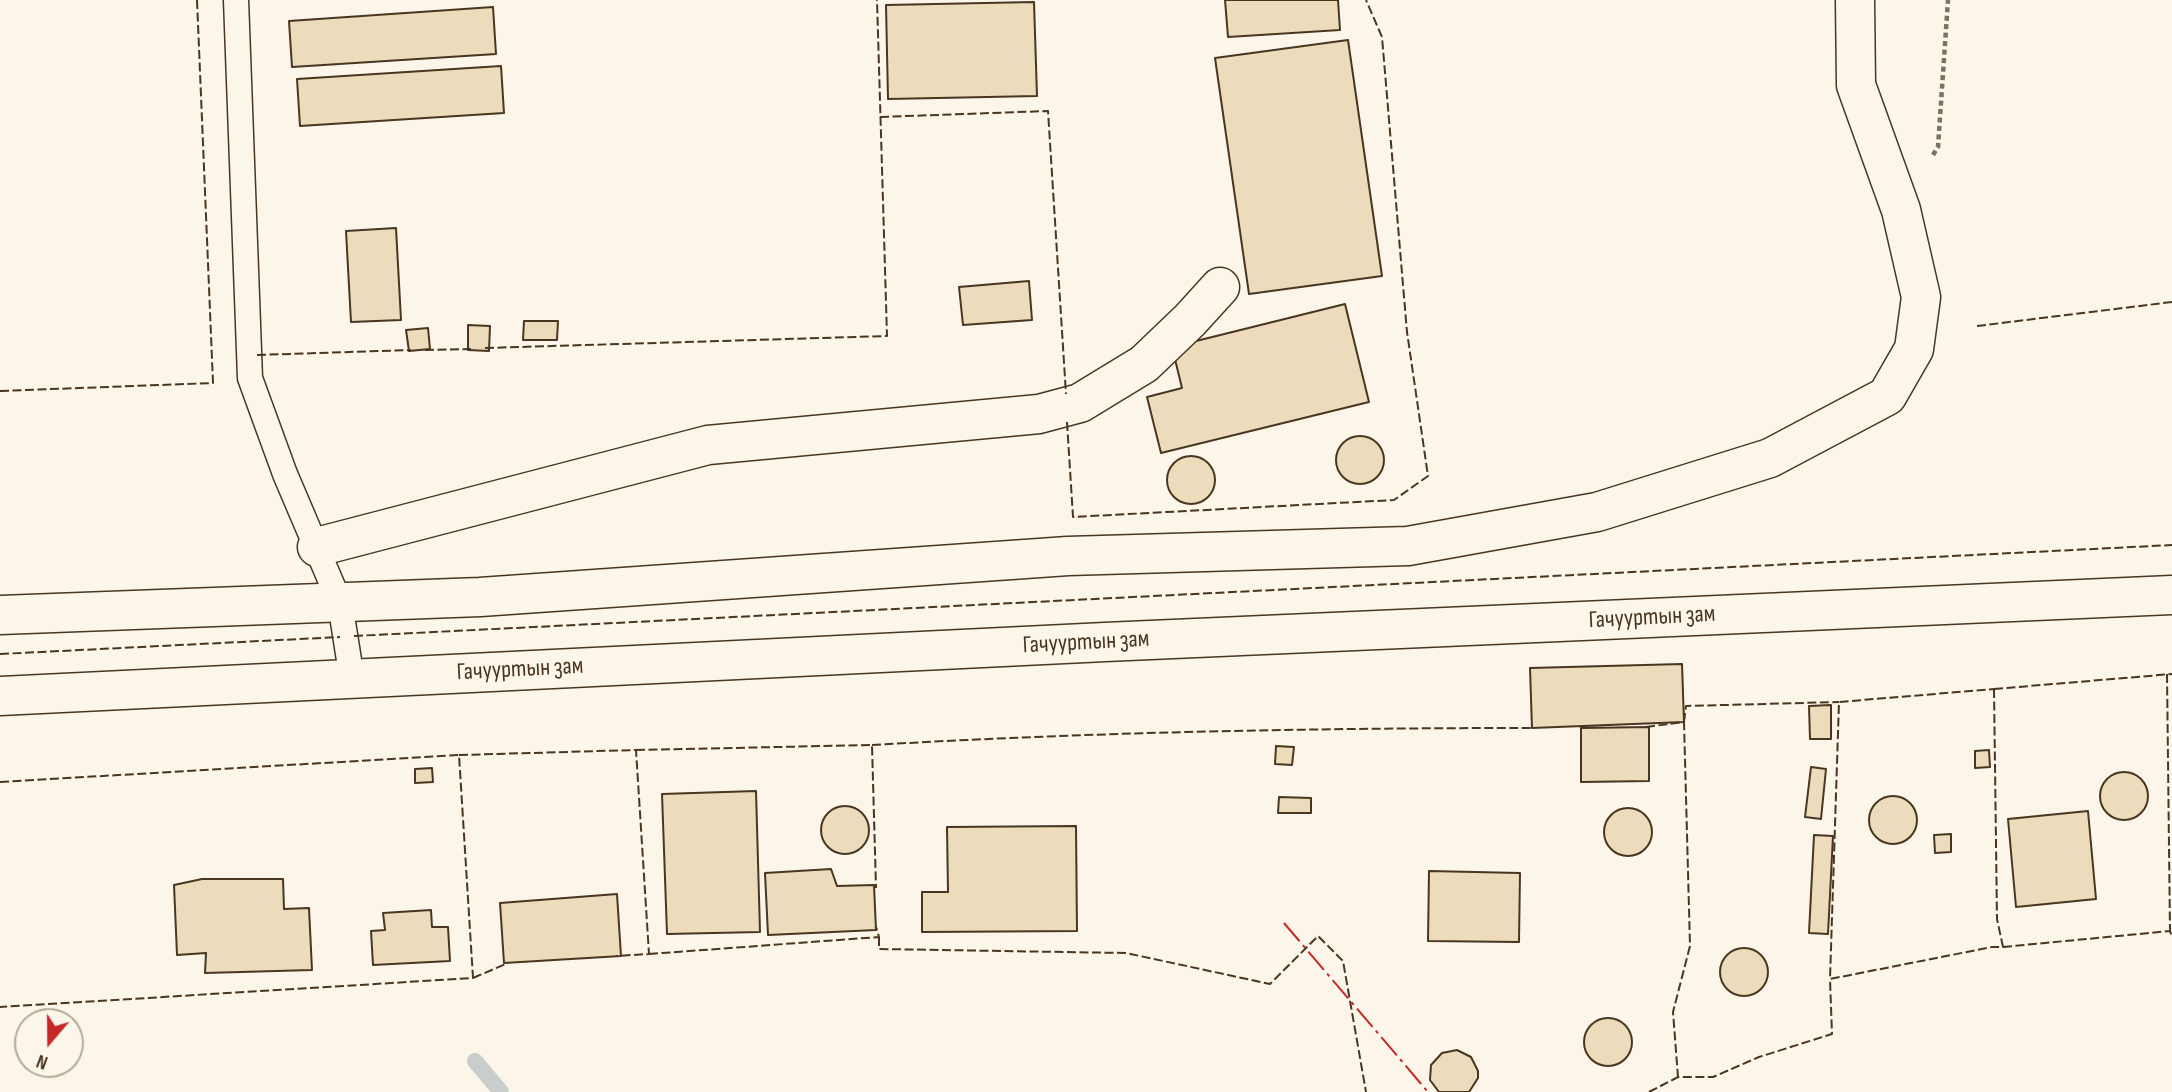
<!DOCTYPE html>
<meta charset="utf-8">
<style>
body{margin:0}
#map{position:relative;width:2172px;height:1092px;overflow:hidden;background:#fbf6e9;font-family:"Sofia Sans Condensed",sans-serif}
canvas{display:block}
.north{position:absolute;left:14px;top:1008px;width:70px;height:70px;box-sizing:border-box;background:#fbf6e9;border:2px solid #b4a999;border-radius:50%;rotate:200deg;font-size:19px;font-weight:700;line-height:28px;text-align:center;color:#4a3520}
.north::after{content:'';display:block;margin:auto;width:24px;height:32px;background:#c62828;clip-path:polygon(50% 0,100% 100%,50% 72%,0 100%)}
</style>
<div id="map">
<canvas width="2172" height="1092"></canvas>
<div class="north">N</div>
</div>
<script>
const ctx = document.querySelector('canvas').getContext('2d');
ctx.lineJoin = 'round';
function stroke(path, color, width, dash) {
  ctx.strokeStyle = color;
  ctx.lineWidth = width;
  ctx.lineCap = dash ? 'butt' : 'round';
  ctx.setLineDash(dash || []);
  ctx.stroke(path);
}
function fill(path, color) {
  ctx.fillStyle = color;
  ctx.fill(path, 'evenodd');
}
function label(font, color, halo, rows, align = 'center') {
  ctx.font = font + ' "Sofia Sans Condensed",sans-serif';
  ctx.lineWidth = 5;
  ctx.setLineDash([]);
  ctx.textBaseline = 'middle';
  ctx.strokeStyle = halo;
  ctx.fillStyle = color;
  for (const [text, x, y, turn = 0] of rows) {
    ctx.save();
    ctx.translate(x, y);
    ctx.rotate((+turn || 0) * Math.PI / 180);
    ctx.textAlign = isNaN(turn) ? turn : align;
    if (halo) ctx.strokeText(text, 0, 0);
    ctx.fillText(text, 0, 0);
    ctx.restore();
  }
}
stroke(new Path2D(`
 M 475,1061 L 501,1092`), '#c9cecd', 16);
const building = new Path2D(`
 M 1225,0 L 1338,0 L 1340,30 L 1228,37 Z
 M 1034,2 L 1037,96 L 888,99 L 886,5 Z
 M 493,7 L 496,54 L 292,67 L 289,21 Z
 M 1348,40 L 1382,276 L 1249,294 L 1215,58 Z
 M 501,66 L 504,113 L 300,126 L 297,79 Z
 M 396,228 L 401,320 L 351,322 L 346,231 Z
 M 1029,281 L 1032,320 L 963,325 L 959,287 Z
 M 1345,304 L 1369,402 L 1161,453 L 1147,397 L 1182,388 L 1172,347 Z
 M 524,321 L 558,321 L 557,340 L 523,340 Z
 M 468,325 L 490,326 L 489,351 L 468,350 Z
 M 428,328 L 430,349 L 409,351 L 406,330 Z
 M1336 460a24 24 0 1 1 48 0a24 24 0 1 1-48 0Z
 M1167 480a24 24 0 1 1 48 0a24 24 0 1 1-48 0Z
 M 1682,664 L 1684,722 L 1532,728 L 1530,668 Z
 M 1831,705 L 1831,739 L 1810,739 L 1809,706 Z
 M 1649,727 L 1649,781 L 1581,782 L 1581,728 Z
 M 1276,746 L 1294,747 L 1292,765 L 1275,764 Z
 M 1989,750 L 1990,767 L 1975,768 L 1975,751 Z
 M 1811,767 L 1826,769 L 1821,819 L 1805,817 Z
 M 432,768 L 433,782 L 415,783 L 415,769 Z
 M2100 796a24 24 0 1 1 48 0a24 24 0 1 1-48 0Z
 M 756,791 L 760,932 L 667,934 L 662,794 Z
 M1869 820a24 24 0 1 1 48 0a24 24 0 1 1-48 0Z
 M 1279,797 L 1311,798 L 1311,813 L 1278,813 Z
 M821 830a24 24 0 1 1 48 0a24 24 0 1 1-48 0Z
 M1604 832a24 24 0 1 1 48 0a24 24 0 1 1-48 0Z
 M 2088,811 L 2096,899 L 2016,907 L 2008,819 Z
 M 1076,826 L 1077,931 L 922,932 L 922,892 L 948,892 L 947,827 Z
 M 1951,834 L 1951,852 L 1935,853 L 1934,835 Z
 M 1814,835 L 1833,836 L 1828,934 L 1809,933 Z
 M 831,869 L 837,886 L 874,885 L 876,930 L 768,935 L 765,873 Z
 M 1429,871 L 1520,873 L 1519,942 L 1428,941 Z
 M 202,879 L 283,879 L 284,909 L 309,908 L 312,970 L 205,973 L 206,953 L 177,955 L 174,885 Z
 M 617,894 L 621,956 L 504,963 L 500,903 Z
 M 431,910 L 432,927 L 448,927 L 450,961 L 373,965 L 371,931 L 385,930 L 383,913 Z
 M1720 972a24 24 0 1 1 48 0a24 24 0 1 1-48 0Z
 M1584 1042a24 24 0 1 1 48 0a24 24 0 1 1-48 0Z
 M 1457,1050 L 1471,1057 L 1478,1071 L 1478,1078 L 1469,1092 L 1439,1092 L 1430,1080 L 1431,1065 L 1442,1053 Z`);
fill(building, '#ecdcbc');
stroke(building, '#4a3520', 2);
const service = new Path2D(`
 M 236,0 L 250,378 L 285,474 L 340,603 L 352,679`);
const minor = new Path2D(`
 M 317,547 L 708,445 L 1039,414 L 1080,403 L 1144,364 L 1190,320 L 1220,287
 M 0,615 L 480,597 L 1068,556 L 1408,546 L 1597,512 L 1770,458 L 1887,396 L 1914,349 L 1921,297 L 1901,210 L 1856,85 L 1855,0`);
const secondary = new Path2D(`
 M 0,696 L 1105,642 L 2172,595`);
stroke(service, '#4a3520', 27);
stroke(minor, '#4a3520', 41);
stroke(secondary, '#4a3520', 41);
stroke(new Path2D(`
 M 1933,155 L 1938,147 L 1948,0`), '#7f6f5c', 4.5, [5, 3.5]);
stroke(service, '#fbf6e9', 24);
stroke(minor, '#fbf6e9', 38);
stroke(secondary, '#fbf6e9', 38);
stroke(new Path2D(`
 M 880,117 L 1048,111 L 1066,394
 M 1977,326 L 2172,302
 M 485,348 L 887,336 L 877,0
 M 425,350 L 471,349
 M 257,355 L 411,350
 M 0,391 L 213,383 L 197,0
 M 1067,422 L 1073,517 L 1394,500 L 1428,476 L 1407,332 L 1382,37 L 1366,0
 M 354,636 L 2172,545
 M 0,654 L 340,637
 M 2167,674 L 2170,931
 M 1994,689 L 1997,919 L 2003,947 L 1992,947 L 1830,979 L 1839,702 Z
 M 1994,689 L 2172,674
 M 1684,722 L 1686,706 L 1839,702
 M 1646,727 L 1684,722 L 1690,946 L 1673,1012 L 1678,1077
 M 872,745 C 1093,732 1314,728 1534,728
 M 636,750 L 872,745 L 876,888
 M 459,755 L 636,750 L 649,954 L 616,956
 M 0,782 L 459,755 L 473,978 L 0,1007
 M 879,937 L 879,949 L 1126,953 L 1270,984 L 1318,936 L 1343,961 L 1366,1092
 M 2003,947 L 2170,931 L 2172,937
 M 649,954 L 879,937 L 876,927
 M 473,978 L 508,963
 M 1649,1092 L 1678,1077 L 1713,1077 L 1759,1057 L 1832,1034 L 1830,979`), '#4a3520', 2, [9, 3.5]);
stroke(new Path2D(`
 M 1284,923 L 1428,1092`), '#c62828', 2, [24, 5, 3.5, 5]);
label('24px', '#4a3520', '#fbf6e9', [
 ["Гачууртын зам",1652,618,-3],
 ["Гачууртын зам",1086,643,-3],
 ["Гачууртын зам",520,670,-3]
]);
</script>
